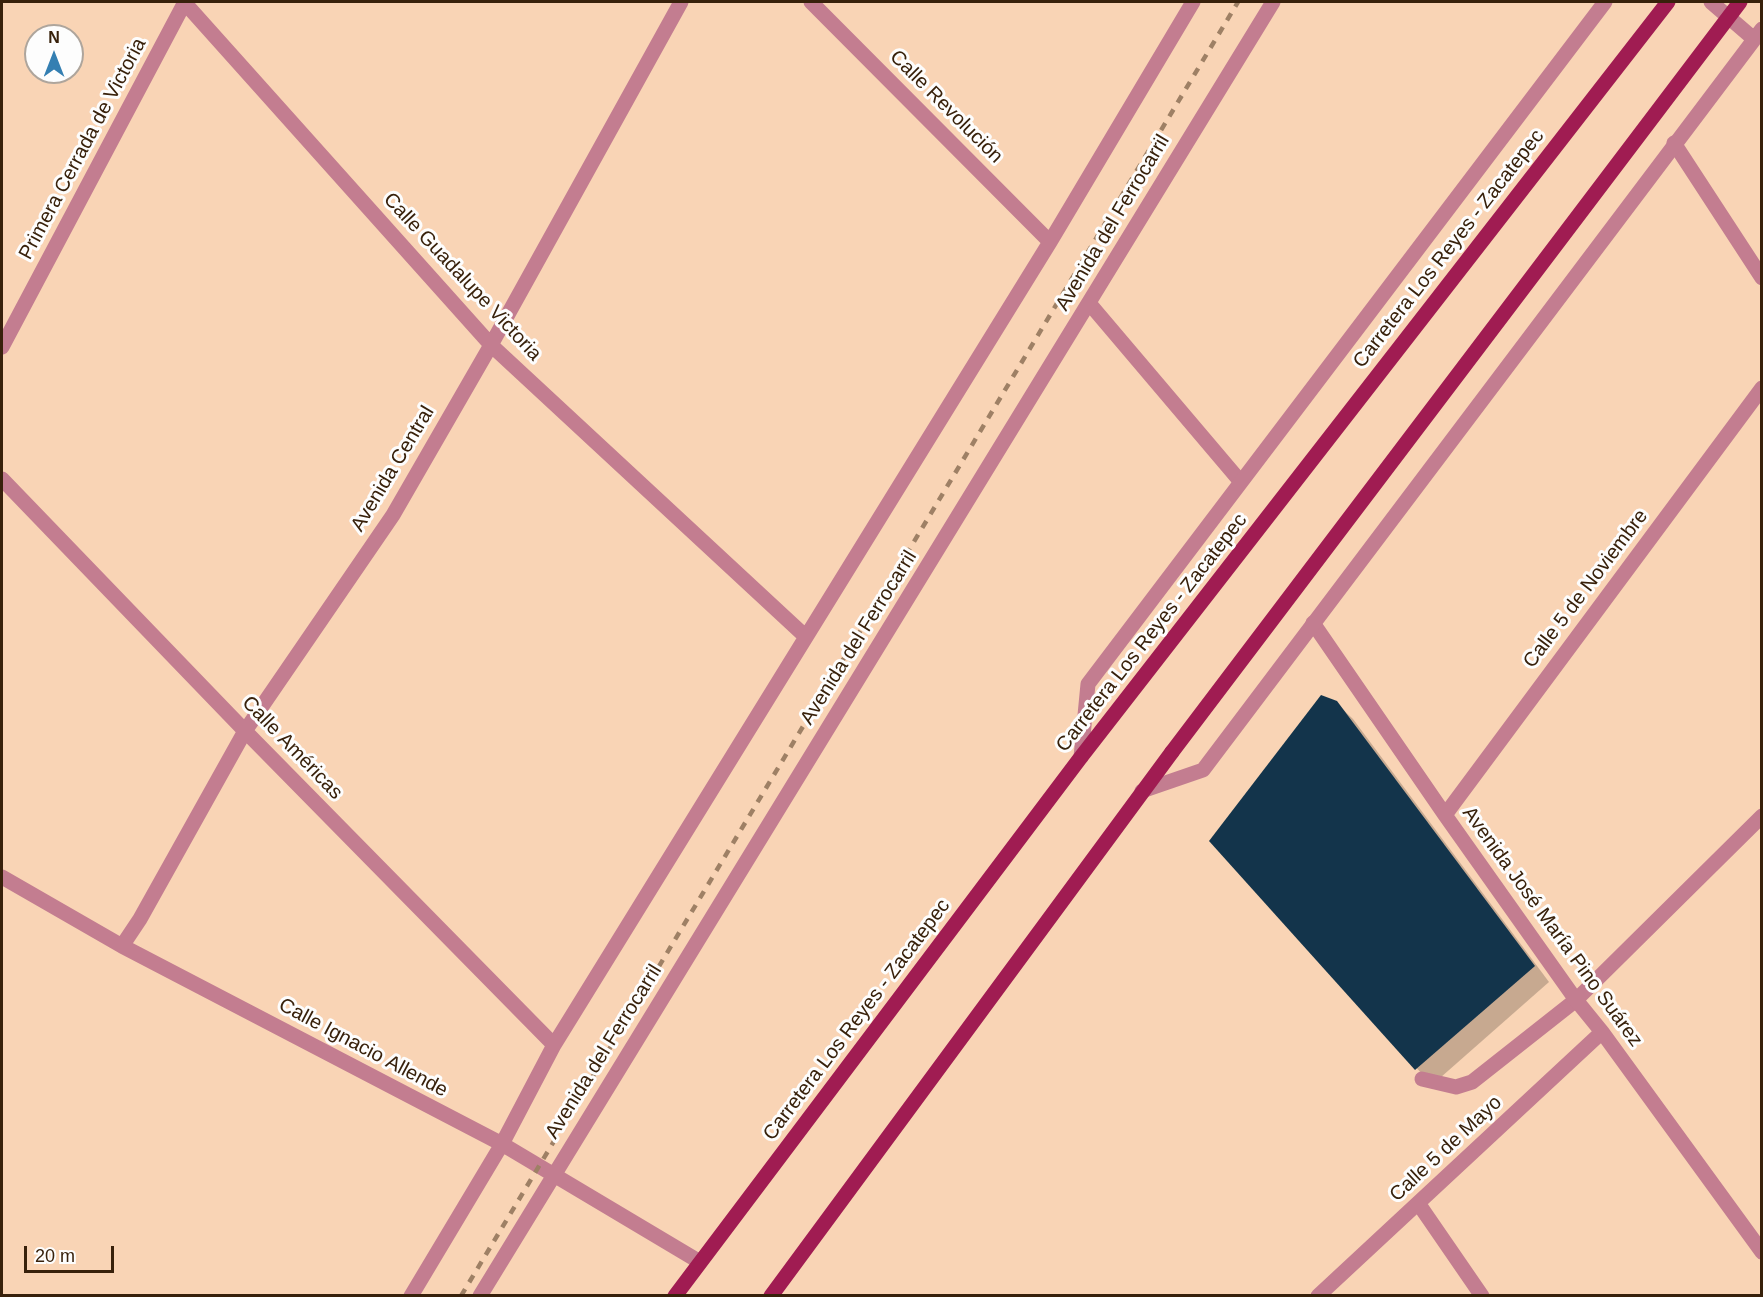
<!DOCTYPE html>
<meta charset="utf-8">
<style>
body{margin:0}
#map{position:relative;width:1763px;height:1297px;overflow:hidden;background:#f9d4b5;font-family:Helvetica,sans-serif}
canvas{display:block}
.frame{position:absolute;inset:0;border:3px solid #38210b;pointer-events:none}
.north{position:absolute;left:24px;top:24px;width:60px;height:60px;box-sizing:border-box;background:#fdfdfd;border:2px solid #aea59c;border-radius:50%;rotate:0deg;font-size:16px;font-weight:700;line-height:24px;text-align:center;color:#38210b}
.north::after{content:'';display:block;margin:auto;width:21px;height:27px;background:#347fb2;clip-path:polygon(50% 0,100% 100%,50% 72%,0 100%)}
.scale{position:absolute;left:24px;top:1246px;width:90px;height:27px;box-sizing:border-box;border:3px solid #38210b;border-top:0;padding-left:8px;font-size:18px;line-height:21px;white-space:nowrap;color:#38210b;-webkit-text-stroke:4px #fdfdfd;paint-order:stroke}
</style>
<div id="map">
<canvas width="1763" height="1297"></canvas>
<div class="frame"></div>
<div class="north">N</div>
<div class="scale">20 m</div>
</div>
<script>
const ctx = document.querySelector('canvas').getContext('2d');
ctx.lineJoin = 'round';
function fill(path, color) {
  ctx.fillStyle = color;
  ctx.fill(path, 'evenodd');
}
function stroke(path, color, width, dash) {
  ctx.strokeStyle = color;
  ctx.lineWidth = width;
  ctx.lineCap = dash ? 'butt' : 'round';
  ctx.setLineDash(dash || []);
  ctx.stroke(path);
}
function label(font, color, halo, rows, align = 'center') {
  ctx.font = font + ' Helvetica,sans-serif';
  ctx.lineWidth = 6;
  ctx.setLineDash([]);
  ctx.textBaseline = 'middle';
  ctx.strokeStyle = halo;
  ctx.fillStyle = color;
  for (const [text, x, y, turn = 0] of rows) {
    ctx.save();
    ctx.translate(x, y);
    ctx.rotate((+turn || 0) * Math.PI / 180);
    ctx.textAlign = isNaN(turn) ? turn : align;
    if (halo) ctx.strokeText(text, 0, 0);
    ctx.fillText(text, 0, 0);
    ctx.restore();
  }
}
fill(new Path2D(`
 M 1336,703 L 1353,719 L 1549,982 L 1432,1085 L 1211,841 Z`), '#0003');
fill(new Path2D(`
 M 1321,695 L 1337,701 L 1535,966 L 1415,1070 L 1209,841 Z`), '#13344b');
stroke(new Path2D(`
 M 1422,1079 L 1456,1087 L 1472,1082 L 1576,1000`), '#c37d90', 15);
stroke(new Path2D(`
 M 184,2 L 491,345 L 806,637
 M 811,2 L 1050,242
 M 1674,143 L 1762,278
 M 1089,303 L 1240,481
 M 2,347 L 185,2
 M 2,479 L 245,731 L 554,1045
 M 1313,623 L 1445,815 L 1576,1000 L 1602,1032 L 1762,1252
 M 1445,815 L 1762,388
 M 2,877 L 122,946 L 502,1144 L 700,1262
 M 122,946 L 140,919 L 245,731 L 393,515 L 491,345 L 681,2
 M 1576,1000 L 1762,816
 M 1418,1203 L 1482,1296
 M 411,1296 L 502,1144 L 554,1045 L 1050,242 L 1193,2
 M 480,1296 L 1273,2
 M 1318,1296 L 1602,1032`), '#c37d90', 15);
stroke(new Path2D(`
 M 1711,2 L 1754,39
 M 1081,757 L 1088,684 L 1605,2
 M 1142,791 L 1203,770 L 1762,29`), '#c37d90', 15);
stroke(new Path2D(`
 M 675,1296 L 1081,757 L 1668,2
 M 771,1296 L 1172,752`), '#a01c52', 15);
stroke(new Path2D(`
 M 461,1296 L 1238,2`), '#9e8065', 4.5, [8, 8]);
stroke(new Path2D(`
 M 1172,752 L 1740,2`), '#a01c52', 15);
label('20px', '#38210b', '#fdfdfd', [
 ["Calle Revolución",946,107,45],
 ["Primera Cerrada de Victoria",83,149,-62],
 ["Avenida del Ferrocarril",1113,223,-59],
 ["Carretera Los Reyes - Zacatepec",1449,249,-52],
 ["Calle Guadalupe Victoria",462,277,47],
 ["Avenida Central",393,469,-59],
 ["Calle 5 de Noviembre",1586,589,-53],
 ["Carretera Los Reyes - Zacatepec",1152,633,-52],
 ["Avenida del Ferrocarril",859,638,-58],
 ["Calle Américas",292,748,46],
 ["Avenida José María Pino Suárez",1552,927,54],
 ["Carretera Los Reyes - Zacatepec",857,1020,-53],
 ["Calle Ignacio Allende",363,1048,28],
 ["Avenida del Ferrocarril",604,1052,-58],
 ["Calle 5 de Mayo",1446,1149,-43]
]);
</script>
